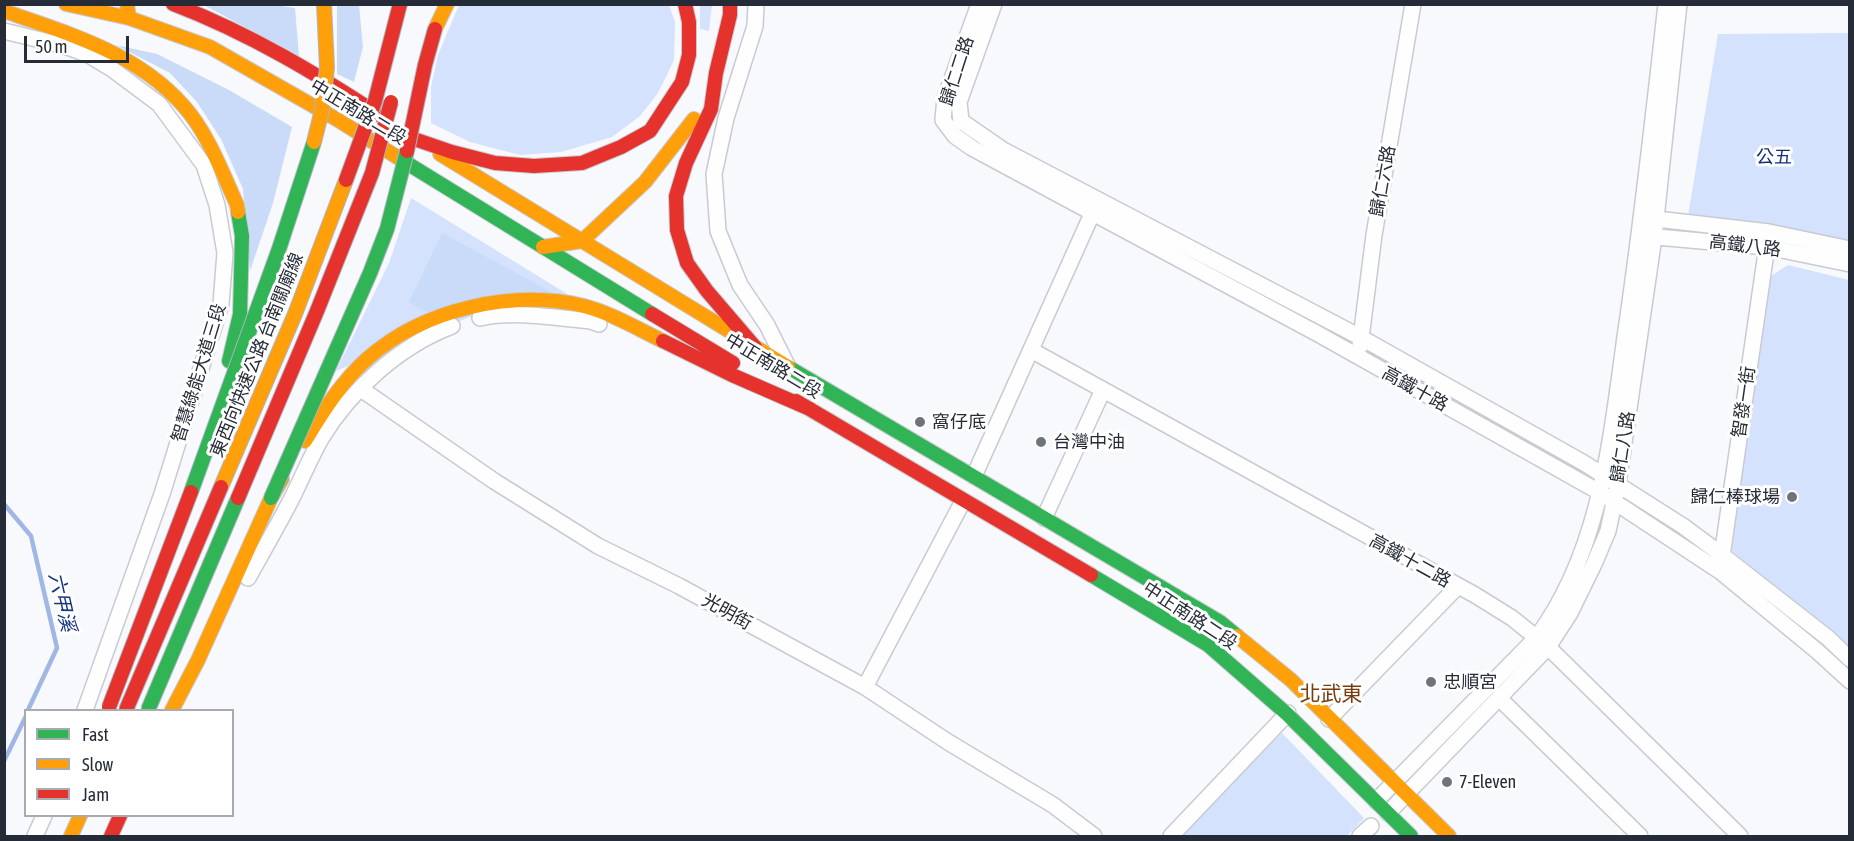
<!DOCTYPE html>
<meta charset="utf-8">
<style>
body{margin:0}
#map{position:relative;width:1854px;height:841px;overflow:hidden;background:#f7f9fc;font-family:"Asap Condensed",sans-serif}
canvas{display:block}
.frame{position:absolute;inset:0;border:6px solid #262c37;pointer-events:none}
.legend{position:absolute;left:24px;top:709px;width:210px;height:108px;box-sizing:border-box;background:#fff;border:2px solid #a8abaf;margin:0;padding:8px 10px;list-style:none;font-size:18px;color:#262c37}
.legend li{display:flex;align-items:center;gap:12px;height:30px}
.legend b{width:30px;border:2px solid #a8abaf}
.scale{position:absolute;left:24px;top:36px;width:105px;height:27px;box-sizing:border-box;border:3px solid #262c37;border-top:0;padding-left:8px;font-size:18px;line-height:21px;white-space:nowrap;color:#262c37;-webkit-text-stroke:4px #fff;paint-order:stroke}
</style>
<div id="map">
<canvas width="1854" height="841"></canvas>
<div class="frame"></div>
<ul class="legend">
<li><b style="height:8px;background:#30b455"></b>Fast</li>
<li><b style="height:8px;background:#ff9f0a"></b>Slow</li>
<li><b style="height:8px;background:#e5322d"></b>Jam</li>
</ul>
<div class="scale">50 m</div>
</div>
<script>
const ctx = document.querySelector('canvas').getContext('2d');
ctx.lineJoin = 'round';
function fill(path, color) {
  ctx.fillStyle = color;
  ctx.fill(path, 'evenodd');
}
function stroke(path, color, width, dash) {
  ctx.strokeStyle = color;
  ctx.lineWidth = width;
  ctx.lineCap = dash ? 'butt' : 'round';
  ctx.setLineDash(dash || []);
  ctx.stroke(path);
}
function label(font, color, halo, rows, align = 'center') {
  ctx.font = font + ' "Asap Condensed","Noto Sans TC",sans-serif';
  ctx.lineWidth = 6;
  ctx.setLineDash([]);
  ctx.textBaseline = 'middle';
  ctx.strokeStyle = halo;
  ctx.fillStyle = color;
  for (const [text, x, y, turn = 0] of rows) {
    ctx.save();
    ctx.translate(x, y);
    ctx.rotate((+turn || 0) * Math.PI / 180);
    ctx.textAlign = isNaN(turn) ? turn : align;
    if (halo) ctx.strokeText(text, 0, 0);
    ctx.fillText(text, 0, 0);
    ctx.restore();
  }
}
fill(new Path2D(`
 M 459,5 L 669,5 L 675,22 L 674,60 L 658,93 L 640,116 L 612,137 L 561,152 L 520,155 L 470,142 L 431,123 L 431,87 L 438,55 Z
 M 700,5 L 712,5 L 709,31 L 700,29 Z
 M 1849,33 L 1849,252 L 1687,222 L 1718,34 Z
 M 411,198 L 572,297 L 527,294 L 336,371 L 389,263 Z
 M 1788,265 L 1849,280 L 1849,652 L 1726,546 L 1768,278 Z
 M 1282,733 L 1364,818 L 1347,836 L 1173,836 Z`), '#d4e2fe');
fill(new Path2D(`
 M 267,4 L 295,8 L 299,56 L 204,5 Z
 M 337,5 L 359,5 L 363,47 L 354,82 L 337,74 Z
 M 116,45 L 157,54 L 229,90 L 292,127 L 273,203 L 250,271 L 243,189 L 221,139 L 197,102 L 170,73 Z
 M 442,233 L 559,296 L 426,312 L 409,302 Z`), '#cadbf9');
stroke(new Path2D(`
 M 4,504 L 31,536 L 57,648 L 28,710
 M 4,761 L 26,716`), '#a0b7e6', 4.5);
const street = new Path2D(`
 M 756,4 L 755,26 L 726,118 L 714,174 L 718,231 L 740,285 L 767,325 L 788,367
 M 979,4 L 945,98 L 943,120 L 955,136 L 972,148 L 1320,335 L 1601,493 L 1721,572 L 1817,651 L 1850,681
 M 994,4 L 959,102 L 961,121 L 1003,150 L 1360,337 L 1584,463 L 1683,526 L 1722,555 L 1828,638 L 1850,659
 M 4,31 L 65,46 L 89,55 L 112,69 L 159,104 L 204,165 L 217,205 L 225,253 L 221,304 L 162,494 L 85,710
 M 1648,218 L 1769,232 L 1850,249
 M 1646,236 L 1767,247 L 1850,264
 M 480,318 C 515,310 556,318 591,321 L 599,324
 M 1360,346 L 1374,235 L 1413,4
 M 1031,350 L 1475,595 L 1512,618 L 1548,647 L 1740,836
 M 361,389 L 494,481 L 598,546 L 679,586 L 865,687 L 948,742 L 1053,805 L 1094,836
 M 974,476 L 1096,205
 M 1044,518 L 1103,390
 M 1721,563 L 1769,232
 M 248,578 C 263,551 278,525 292,498 C 302,478 311,456 322,437 C 351,390 399,346 452,326
 M 865,687 L 963,501
 M 1499,698 L 1640,836
 M 1329,719 L 1457,587
 M 1376,801 L 1537,637 C 1602,549 1611,436 1626,330 C 1642,222 1654,113 1666,4
 M 1388,813 L 1548,647 L 1570,613 L 1594,564 L 1608,531 L 1618,484 L 1654,237 L 1679,4
 M 35,836 L 44,816
 M 1171,836 L 1288,713
 M 1360,836 L 1371,826`);
const fast = new Path2D(`
 M 405,162 L 652,314
 M 229,361 L 240,314 L 242,236 L 238,212
 M 788,367 L 1220,622 L 1237,636
 M 1091,575 L 1208,645 L 1287,714 L 1411,836`);
const slow = new Path2D(`
 M 66,4 L 129,18 L 210,47 L 338,120 L 405,162
 M 127,4 L 129,18
 M 4,11 C 72,35 145,55 191,115 C 210,140 224,176 237,205 L 238,212
 M 435,29 L 447,4
 M 440,154 L 788,367
 M 543,247 L 582,241 L 645,182 L 694,119
 M 305,441 C 323,411 342,381 368,358 C 424,309 512,289 584,306 C 611,313 638,329 663,341
 M 1237,636 L 1291,680 L 1449,836
 M 172,710 L 198,660 L 271,498 L 282,479
 M 71,836 L 80,816`);
const jam = new Path2D(`
 M 173,4 C 249,33 317,74 384,118
 M 730,4 L 730,15 L 716,73 L 711,109 L 686,163 L 676,196 L 677,230 L 687,263 L 707,291 L 755,347
 M 417,140 L 452,152 L 495,163 L 534,166 L 582,163 L 621,147 L 650,131 L 682,82 L 689,55 L 689,22 L 685,4
 M 652,314 L 733,363
 M 663,341 L 732,375 L 810,409
 M 796,401 L 1091,575
 M 111,836 L 120,816`);
stroke(street, '#c8cbd2', 18);
stroke(fast, '#c8cbd2', 16);
stroke(slow, '#c8cbd2', 16);
stroke(jam, '#c8cbd2', 16);
stroke(street, '#fefeff', 15);
stroke(fast, '#30b455', 14);
stroke(slow, '#ff9f0a', 14);
stroke(jam, '#e5322d', 14);
const fastBridge = new Path2D(`
 M 191,492 L 279,249 L 314,142
 M 271,498 L 370,273 L 387,229 L 407,151
 M 148,710 L 238,498`);
const slowBridge = new Path2D(`
 M 314,142 L 322,110 L 327,68 L 324,4
 M 221,487 L 295,314 L 346,180`);
const jamBridge = new Path2D(`
 M 407,151 L 425,65 L 435,29
 M 346,180 L 375,101 L 400,4
 M 238,498 L 317,311 L 372,173 L 391,102
 M 109,707 L 191,492
 M 126,710 L 221,487`);
stroke(fastBridge, '#aeb5c3', 16, []);
stroke(slowBridge, '#aeb5c3', 16, []);
stroke(jamBridge, '#aeb5c3', 16, []);
stroke(fastBridge, '#30b455', 14);
stroke(slowBridge, '#ff9f0a', 14);
stroke(jamBridge, '#e5322d', 14);
for (const [x, y, r, color] of [
 [920,422,6,"#6f747c"],
 [1041,442,6,"#6f747c"],
 [1792,497,6,"#6f747c"],
 [1431,682,6,"#6f747c"],
 [1447,782,6,"#6f747c"]
]) {
  const dot = new Path2D();
  dot.arc(x, y, r, 0, 2 * Math.PI);
  ctx.fillStyle = color;
  ctx.fill(dot);
  stroke(dot, '#fff', 2);
}
label('18px', '#262c37', '#fff', [
 ["歸仁二路",957,71,-72],
 ["中正南路二段",358,112,31],
 ["歸仁六路",1383,181,-80],
 ["高鐵八路",1745,246,7],
 ["東西向快速公路 台南關廟線",257,355,-68],
 ["中正南路二段",773,366,31],
 ["智慧綠能大道三段",199,373,-73],
 ["高鐵十路",1415,389,29],
 ["智發一街",1744,402,-82],
 ["歸仁八路",1623,447,-81],
 ["高鐵十二路",1410,561,29],
 ["光明街",727,612,29],
 ["中正南路二段",1190,616,33]
]);
label('18px', '#0f2f79', '#fff', [
 ["公五",1774,157]
]);
label('18px', '#262c37', '#fff', [
 ["窩仔底",932,422],
 ["台灣中油",1053,442],
 ["歸仁棒球場",1780,497,"right"],
 ["忠順宮",1443,682],
 ["7-Eleven",1459,782]
], 'left');
label('italic 20px', '#163781', '#fff', [
 ["六甲溪",62,602,77]
]);
label('21px', '#783d0d', '#fff', [
 ["北武東",1331,694]
]);
</script>
